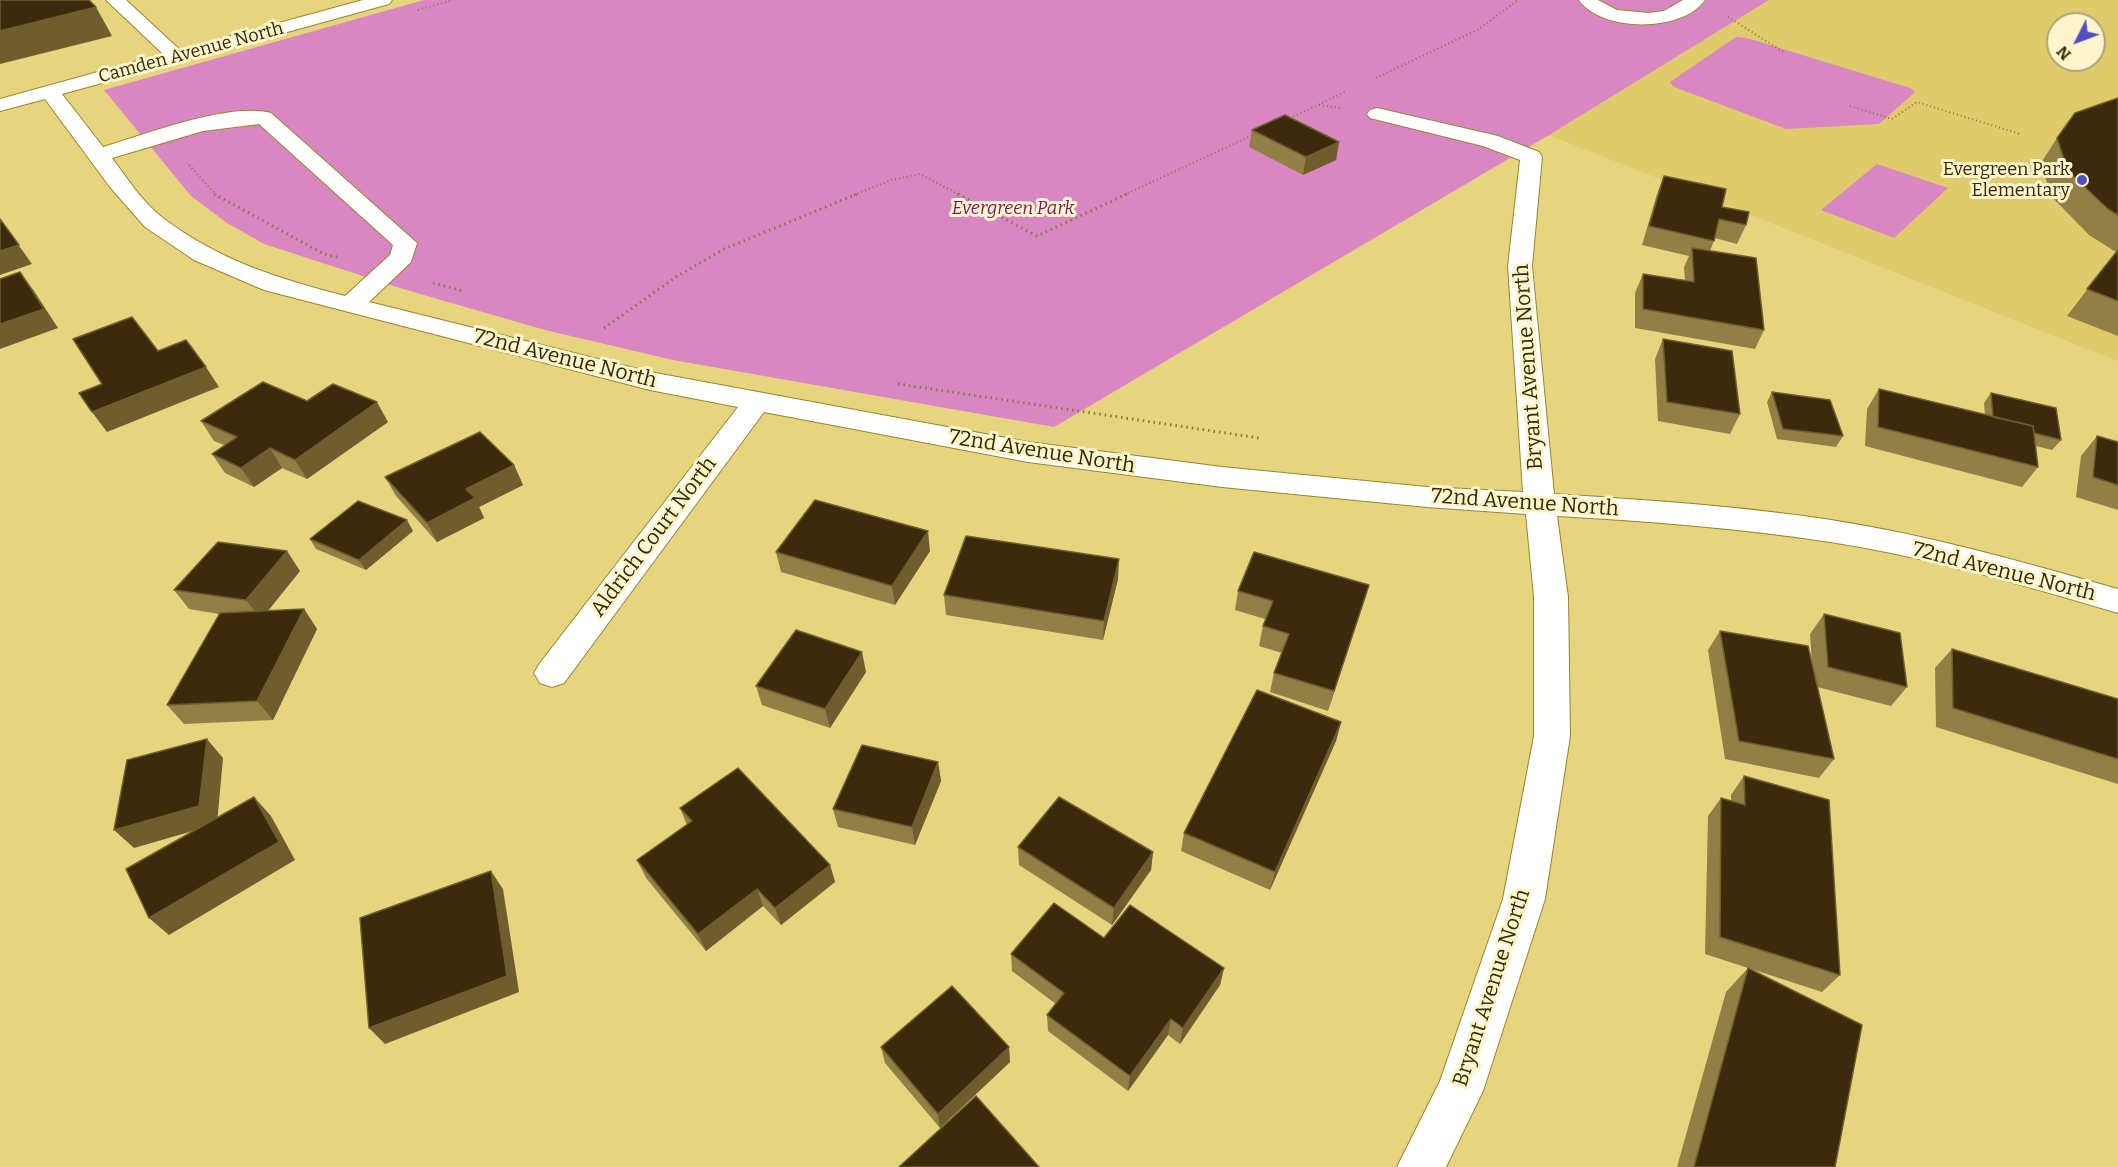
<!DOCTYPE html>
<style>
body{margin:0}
#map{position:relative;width:2118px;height:1167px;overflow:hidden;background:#e6d47e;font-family:Bitter,serif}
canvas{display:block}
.north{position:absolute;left:2046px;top:12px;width:60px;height:60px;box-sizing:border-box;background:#fef5cc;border:2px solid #aca47c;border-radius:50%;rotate:228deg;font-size:16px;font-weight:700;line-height:24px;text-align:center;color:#312a04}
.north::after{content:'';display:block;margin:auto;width:21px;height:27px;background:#504fc6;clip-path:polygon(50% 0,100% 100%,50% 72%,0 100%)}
</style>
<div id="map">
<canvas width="2118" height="1167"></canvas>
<div class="north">N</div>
</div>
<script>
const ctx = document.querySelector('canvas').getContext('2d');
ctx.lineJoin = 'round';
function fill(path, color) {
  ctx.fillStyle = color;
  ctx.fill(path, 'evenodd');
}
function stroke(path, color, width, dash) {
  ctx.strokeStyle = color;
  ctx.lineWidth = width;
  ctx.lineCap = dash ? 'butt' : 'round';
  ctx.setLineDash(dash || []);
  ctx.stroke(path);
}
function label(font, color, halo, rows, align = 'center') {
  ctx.font = font + ' Bitter,serif';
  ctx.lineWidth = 6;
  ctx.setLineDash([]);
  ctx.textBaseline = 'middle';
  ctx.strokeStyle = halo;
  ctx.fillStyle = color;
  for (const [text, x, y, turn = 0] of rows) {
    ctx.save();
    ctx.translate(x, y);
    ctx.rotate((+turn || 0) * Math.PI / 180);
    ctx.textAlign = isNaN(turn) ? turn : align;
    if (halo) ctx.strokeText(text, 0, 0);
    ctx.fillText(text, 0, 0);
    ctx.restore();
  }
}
fill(new Path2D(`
 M 1769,0 L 2118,0 L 2118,361 L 1549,135 ZM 2058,24 L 2094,24 L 2094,60 L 2058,60 Z`), '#dfcb6b');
fill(new Path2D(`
 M 424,0 L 1769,0 L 1549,135 L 1054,427 L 673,360 L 545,330 L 403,289 L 264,244 L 227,223 L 191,196 L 104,90 Z
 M 1736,37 L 1747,38 L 1910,88 L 1915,92 L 1879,124 L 1786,129 L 1674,87 L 1670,82 Z
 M 1877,164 L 1948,188 L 1894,238 L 1821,210 Z`), '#d987c2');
const minor = new Path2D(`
 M 106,0 L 126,0 L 180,50 L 363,0 L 392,0 L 389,4 L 62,94 L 103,147 C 146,134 229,102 271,113 L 417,243 L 411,262 L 369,302 L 650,372 L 1028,442 L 1222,467 L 1427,487 L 1523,492 L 1508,266 L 1520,160 L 1483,146 L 1370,118 L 1367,114 L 1370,110 L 1377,108 L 1498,136 L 1539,152 L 1542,157 L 1532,266 L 1554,494 C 1647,500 1739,506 1831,520 C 1928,535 2023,562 2118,589 L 2118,613 C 2023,585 1928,557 1830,542 C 1739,528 1648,521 1557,516 L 1568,597 L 1570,736 L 1545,899 L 1483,1091 L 1446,1167 L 1397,1167 L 1440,1081 L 1503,899 L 1534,736 L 1534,597 L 1526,514 L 1427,507 L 1222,487 L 1028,462 L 764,412 L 564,683 L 552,687 L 540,683 L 534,673 L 540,663 L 738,407 L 650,390 L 264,290 L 194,260 L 145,227 L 110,187 L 45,99 L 0,111 L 0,99 L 163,54 ZM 259,124 L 393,245 L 390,255 L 345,296 C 279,279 218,260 163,218 C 143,203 127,178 112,158 L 203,131 Z
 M 1579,0 L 1598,0 L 1617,10 L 1648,13 L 1664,11 L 1683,0 L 1705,0 C 1682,33 1601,32 1579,0 Z`);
stroke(minor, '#97862d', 2);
stroke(new Path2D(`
 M 418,10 L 453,0
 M 1728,17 L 1785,53
 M 1376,78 L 1479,29 L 1518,0
 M 1319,105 L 1341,108
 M 1850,106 L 1892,119 L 1917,102 L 2020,134
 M 1286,120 L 1345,92
 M 189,165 L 216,195
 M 854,195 L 891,180 L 920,174 L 960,195
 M 1124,195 L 1255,134`), '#84783c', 2, [1, 3]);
stroke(new Path2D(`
 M 214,194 L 324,254 L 341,258
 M 958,194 L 1037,236 L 1127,194
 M 433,283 L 463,291
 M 604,328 L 676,277 L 724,249 L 857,194
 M 898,384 L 1259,438`), '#84783c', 3, [1.5, 4]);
fill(minor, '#fff');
fill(new Path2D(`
 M 2118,98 L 2118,336 L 2067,316 L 2116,252 L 2089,235 L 2051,196 L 2041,163 L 2057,138 Z
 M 1252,130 L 1339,142 L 1336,160 L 1303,175 L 1249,147 Z
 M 1664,176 L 1722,207 L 1746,225 L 1737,244 L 1715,238 L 1710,251 L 1764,330 L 1755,349 L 1635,328 L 1635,293 L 1643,274 L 1685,280 L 1684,267 L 1689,256 L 1642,245 L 1657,194 Z
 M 1663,339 L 1740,414 L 1730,434 L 1658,421 L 1655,359 Z
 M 1879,389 L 1985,415 L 1984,403 L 1991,393 L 2061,440 L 2052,450 L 2036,446 L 2038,467 L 2022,487 L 1865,446 L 1867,409 Z
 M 1772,392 L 1843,436 L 1836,447 L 1777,439 L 1767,402 Z
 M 307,401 L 388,422 L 307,479 L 282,468 L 254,487 L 225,473 L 212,454 L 224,445 L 214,441 L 201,421 Z
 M 2097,436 L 2118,442 L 2118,510 L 2076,497 L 2081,456 Z
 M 514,465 L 523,485 L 479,507 L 484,518 L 437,542 L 396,496 L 385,477 Z
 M 413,531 L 366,570 L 316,549 L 310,539 Z
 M 930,551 L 895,605 L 781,572 L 776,552 Z
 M 300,571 L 268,611 L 304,609 L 317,629 L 273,720 L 184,724 L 167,705 L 219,614 L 189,609 L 174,590 Z
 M 1118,579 L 1103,640 L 946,615 L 944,595 Z
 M 1369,585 L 1363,604 L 1328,711 L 1270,692 L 1274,673 L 1282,653 L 1259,646 L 1263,626 L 1265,619 L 1235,610 L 1238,591 Z
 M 1824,614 L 1907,687 L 1891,706 L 1817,687 L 1834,759 L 1819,778 L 1725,759 L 1708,650 L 1720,631 L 1812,663 L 1810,634 Z
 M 1952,649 L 2118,699 L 2118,784 L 1936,727 L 1935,668 Z
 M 866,672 L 830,728 L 762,705 L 756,686 Z
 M 1341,722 L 1336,741 L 1270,890 L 1181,851 L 1184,833 Z
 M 938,762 L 941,781 L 915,845 L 838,827 L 833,809 Z
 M 1744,776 L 1840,975 L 1822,992 L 1705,954 L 1708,816 L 1721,798 L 1731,801 L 1731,795 Z
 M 680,808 L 830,865 L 835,882 L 781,925 L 763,906 L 706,951 L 646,878 L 637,860 L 687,825 Z
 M 1018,847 L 1153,852 L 1151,870 L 1112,925 L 1019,865 Z
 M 1104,938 L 1224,968 L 1220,985 L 1180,1044 L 1168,1035 L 1128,1091 L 1048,1031 L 1047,1015 L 1056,1004 L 1012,971 L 1011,954 Z
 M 1748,968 L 1835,1167 L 1677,1167 L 1726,992 Z
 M 881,1047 L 1009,1047 L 1010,1062 L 940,1128 L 885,1063 Z`), '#917f45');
fill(new Path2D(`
 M 96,7 L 112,36 L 0,64 L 0,31 Z
 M 1339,142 L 1336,160 L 1303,175 L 1306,157 Z
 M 0,219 L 32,264 L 0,275 Z
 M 20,272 L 34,291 L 58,328 L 0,349 L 0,324 Z
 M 206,367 L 219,387 L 107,432 L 92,412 Z
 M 377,402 L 388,422 L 307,479 L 295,460 Z
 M 270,448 L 282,468 L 254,487 L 241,468 Z
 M 514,465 L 523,485 L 479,507 L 484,518 L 437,542 L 427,523 L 466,489 Z
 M 407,520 L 413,531 L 366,570 L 359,560 Z
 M 928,531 L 930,551 L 895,605 L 892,586 Z
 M 287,551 L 300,571 L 261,619 L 246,600 Z
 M 1119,559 L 1118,579 L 1103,640 L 1104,621 Z
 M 1369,585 L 1363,604 L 1328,711 L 1334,691 Z
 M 304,609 L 317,629 L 273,720 L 257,701 Z
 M 862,652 L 866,672 L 830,728 L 825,709 Z
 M 1341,722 L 1336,741 L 1270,890 L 1275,872 Z
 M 207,739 L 223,758 L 217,824 L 134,848 L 114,830 Z
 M 938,762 L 941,781 L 915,845 L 912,827 Z
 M 254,797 L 271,816 L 295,860 L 169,935 L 149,918 Z
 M 1153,852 L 1151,870 L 1112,925 L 1114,908 Z
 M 830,865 L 835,882 L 781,925 L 775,908 Z
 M 491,871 L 503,889 L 519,992 L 385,1044 L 369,1028 Z
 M 757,889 L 763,906 L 706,951 L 698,934 Z
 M 1224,968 L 1220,985 L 1180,1044 L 1183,1028 Z
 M 1171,1019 L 1168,1035 L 1128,1091 L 1130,1076 Z
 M 1009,1047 L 1010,1062 L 940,1128 L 938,1114 Z`), '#6f5d2e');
const building = new Path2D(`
 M 0,0 L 89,0 L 96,7 L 0,31 Z
 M 2118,98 L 2118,215 L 2108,209 L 2068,171 L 2057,138 L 2075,113 Z
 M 1285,115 L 1339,142 L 1306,157 L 1252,130 Z
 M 1664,176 L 1726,189 L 1722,207 L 1749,212 L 1746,225 L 1719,219 L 1714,241 L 1649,226 Z
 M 0,219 L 19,245 L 0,251 Z
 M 1692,248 L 1756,258 L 1764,330 L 1643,309 L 1643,274 L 1694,282 Z
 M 2118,250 L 2118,301 L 2087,289 Z
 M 20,272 L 44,309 L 0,324 L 0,279 Z
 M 132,317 L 158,351 L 186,340 L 206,367 L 92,412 L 79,393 L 102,384 L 73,339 Z
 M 1663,339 L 1732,351 L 1740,414 L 1667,402 Z
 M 263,382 L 307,401 L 333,384 L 377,402 L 295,460 L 270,448 L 241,468 L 212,454 L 237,437 L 201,421 Z
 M 1879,389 L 2033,426 L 2038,467 L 1878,427 Z
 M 1772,392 L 1830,400 L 1843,436 L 1783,429 Z
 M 1991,393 L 2056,408 L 2061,440 L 2034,433 L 2033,426 L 1993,417 Z
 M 480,432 L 514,465 L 466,489 L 475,498 L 427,523 L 385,477 Z
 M 2097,436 L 2118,442 L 2118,485 L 2093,477 Z
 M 815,500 L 928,531 L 892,586 L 776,552 Z
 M 358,501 L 407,520 L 359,560 L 310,539 Z
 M 966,536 L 1119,559 L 1104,621 L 944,595 Z
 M 218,542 L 287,551 L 246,600 L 174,590 Z
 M 1254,552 L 1369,585 L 1334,691 L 1274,673 L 1289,634 L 1263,626 L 1273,601 L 1238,591 Z
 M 304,609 L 257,701 L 167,705 L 220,613 Z
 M 1824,614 L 1900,633 L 1907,687 L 1828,667 Z
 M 796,630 L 862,652 L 825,709 L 756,686 Z
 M 1720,631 L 1808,646 L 1834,759 L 1739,741 Z
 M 1952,649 L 2118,699 L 2118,759 L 1953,708 Z
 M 1257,690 L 1341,722 L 1275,872 L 1184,833 Z
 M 207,739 L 199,806 L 114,830 L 127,760 Z
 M 862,745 L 938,762 L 912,827 L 833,809 Z
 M 738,768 L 830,865 L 775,908 L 757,889 L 698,934 L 637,860 L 692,821 L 680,808 Z
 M 1744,776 L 1829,800 L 1840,975 L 1720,937 L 1721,798 L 1745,805 Z
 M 254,797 L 279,842 L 149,918 L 126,869 Z
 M 1059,797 L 1153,852 L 1114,908 L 1018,847 Z
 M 491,871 L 507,976 L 369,1028 L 360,918 Z
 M 1054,903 L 1104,938 L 1130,905 L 1224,968 L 1183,1028 L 1171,1019 L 1130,1076 L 1047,1015 L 1064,993 L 1011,954 Z
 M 1748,968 L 1862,1025 L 1835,1167 L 1694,1167 Z
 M 952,986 L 1009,1047 L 938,1114 L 881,1047 Z
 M 976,1096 L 1039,1167 L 899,1167 Z`);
fill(building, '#3c2a0c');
stroke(building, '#6f5d2e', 1.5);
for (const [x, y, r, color] of [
 [2082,180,6,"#504fc6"]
]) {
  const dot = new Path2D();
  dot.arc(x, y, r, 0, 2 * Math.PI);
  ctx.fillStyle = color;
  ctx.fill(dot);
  stroke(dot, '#fef5cc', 2);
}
label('18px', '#312a04', '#fef5cc', [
 ["Camden Avenue North",191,53,-15]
]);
label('18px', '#312a04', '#fef5cc', [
 ["Evergreen Park",2070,170],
 ["Elementary",2070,191]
], 'right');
label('italic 18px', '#791566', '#fef5cc', [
 ["Evergreen Park",1013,209]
]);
label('21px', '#312a04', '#fef5cc', [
 ["72nd Avenue North",565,359,14],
 ["Bryant Avenue North",1529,367,-94],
 ["72nd Avenue North",1042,452,9],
 ["72nd Avenue North",1525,503,4],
 ["Aldrich Court North",654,537,-53],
 ["72nd Avenue North",2004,572,14],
 ["Bryant Avenue North",1492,988,-72]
]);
</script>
